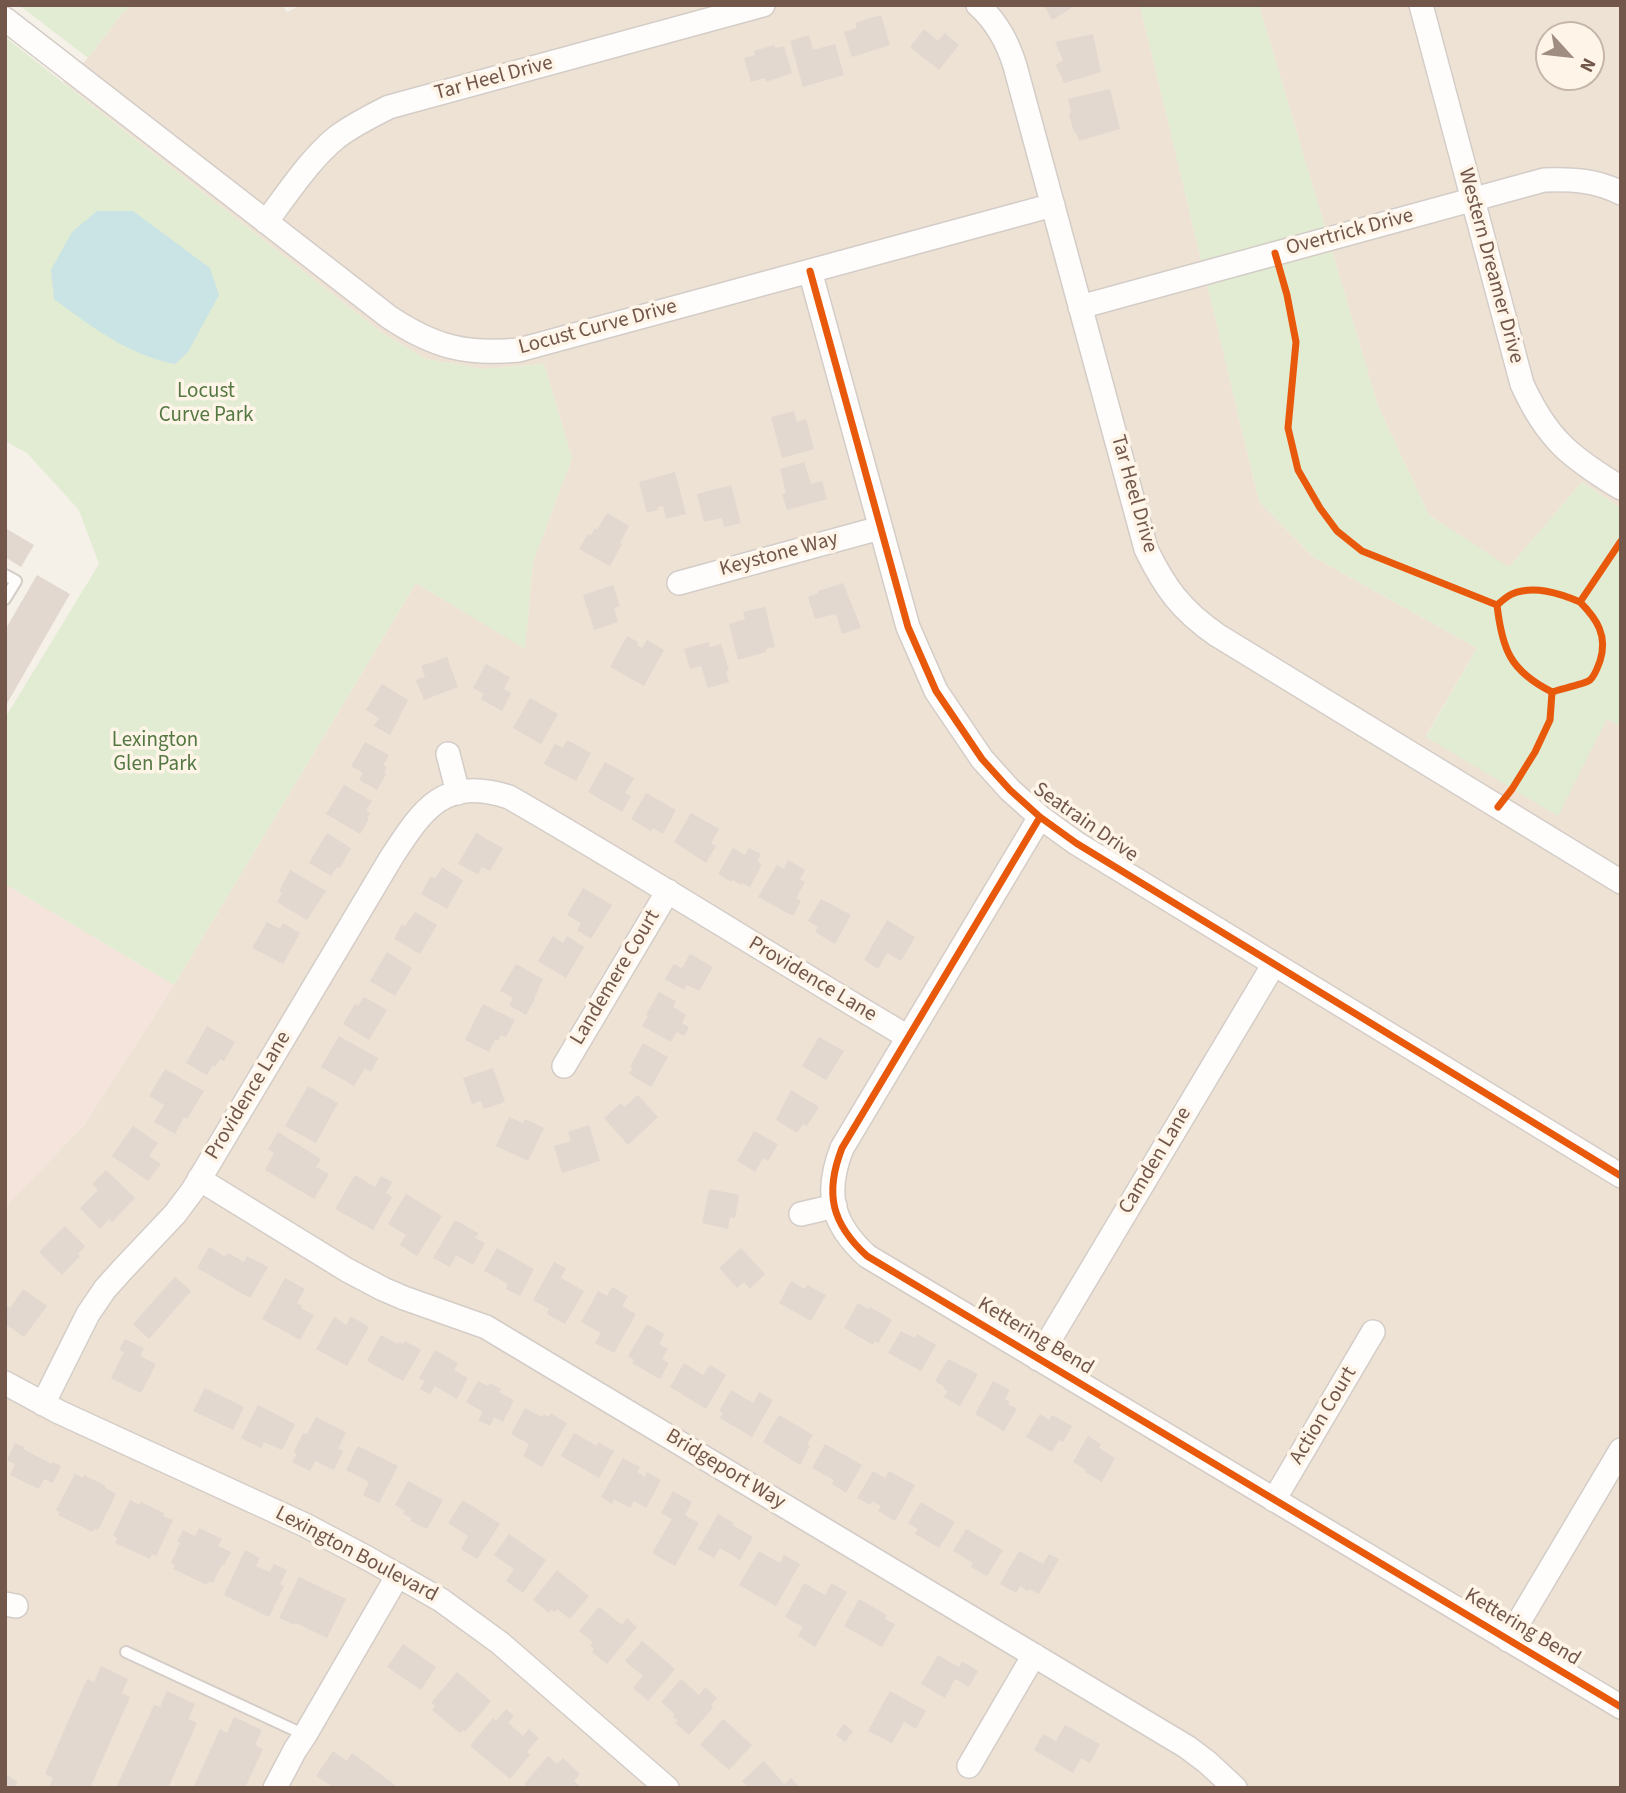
<!DOCTYPE html>
<style>
body{margin:0}
#map{position:relative;width:1626px;height:1793px;overflow:hidden;background:#f5f0e8;font-family:"Source Sans 3",sans-serif}
canvas{display:block}
.frame{position:absolute;inset:0;border:7px solid #72574a;pointer-events:none}
.north{position:absolute;left:1535px;top:21px;width:70px;height:70px;box-sizing:border-box;background:#fef5e8;border:2px solid #c6b6a9;border-radius:50%;rotate:117deg;font-size:19px;font-weight:700;line-height:28px;text-align:center;color:#72574a}
.north::after{content:'';display:block;margin:auto;width:24px;height:32px;background:#a08d81;clip-path:polygon(50% 0,100% 100%,50% 72%,0 100%)}
</style>
<div id="map">
<canvas width="1626" height="1793"></canvas>
<div class="frame"></div>
<div class="north">N</div>
</div>
<script>
const ctx = document.querySelector('canvas').getContext('2d');
ctx.lineJoin = 'round';
function fill(path, color) {
  ctx.fillStyle = color;
  ctx.fill(path, 'evenodd');
}
function stroke(path, color, width, dash) {
  ctx.strokeStyle = color;
  ctx.lineWidth = width;
  ctx.lineCap = dash ? 'butt' : 'round';
  ctx.setLineDash(dash || []);
  ctx.stroke(path);
}
function label(font, color, halo, rows, align = 'center') {
  ctx.font = font + ' "Source Sans 3",sans-serif';
  ctx.lineWidth = 7;
  ctx.setLineDash([]);
  ctx.textBaseline = 'middle';
  ctx.strokeStyle = halo;
  ctx.fillStyle = color;
  for (const [text, x, y, turn = 0] of rows) {
    ctx.save();
    ctx.translate(x, y);
    ctx.rotate((+turn || 0) * Math.PI / 180);
    ctx.textAlign = isNaN(turn) ? turn : align;
    if (halo) ctx.strokeText(text, 0, 0);
    ctx.fillText(text, 0, 0);
    ctx.restore();
  }
}
fill(new Path2D(`
 M 134,5 L 282,5 L 287,12 L 302,5 L 1140,5 L 1259,501 L 1312,556 L 1477,648 L 1426,736 L 1607,719 L 1621,727 L 1621,1788 L 5,1788 L 5,1207 L 84,1125 L 174,985 L 416,583 L 525,648 L 533,562 L 572,458 L 544,364 L 484,369 L 426,359 L 382,333 L 63,82 L 88,58 L 123,12 Z
 M 1259,5 L 1621,5 L 1621,508 L 1582,482 L 1509,568 L 1429,515 L 1378,406 ZM 1549,35 L 1591,35 L 1591,77 L 1549,77 Z`), '#eee2d5');
fill(new Path2D(`
 M 5,884 L 174,985 L 84,1125 L 5,1207 Z`), '#f5e4db');
fill(new Path2D(`
 M 19,5 L 134,5 L 123,12 L 88,58 Z
 M 1140,5 L 1259,5 L 1378,406 L 1429,515 L 1509,567 L 1582,482 L 1621,508 L 1621,727 L 1607,719 L 1558,816 L 1426,737 L 1477,648 L 1312,556 L 1259,501 Z
 M 5,37 L 382,333 L 426,359 L 484,369 L 544,364 L 572,458 L 533,562 L 525,649 L 416,583 L 174,985 L 5,884 L 5,718 L 99,564 L 79,510 L 27,453 L 5,441 Z`), '#e2ecd3');
fill(new Path2D(`
 M 97,211 L 133,211 L 210,268 L 219,295 L 188,352 L 175,364 C 130,356 90,326 54,299 L 51,270 L 72,232 Z`), '#cae4e5');
fill(new Path2D(`
 M 1044,5 L 1076,5 L 1052,20 Z
 M 881,15 L 890,45 L 852,57 L 844,32 L 857,28 L 855,23 Z
 M 924,29 L 938,41 L 945,33 L 959,45 L 939,70 L 910,47 Z
 M 1093,34 L 1101,72 L 1064,83 L 1056,65 L 1063,60 L 1055,42 Z
 M 809,35 L 813,50 L 835,44 L 844,75 L 803,87 L 790,41 Z
 M 774,45 L 775,48 L 784,46 L 792,73 L 766,82 L 765,78 L 751,82 L 744,58 L 755,55 L 754,51 Z
 M 1110,89 L 1120,129 L 1079,141 L 1076,133 L 1074,132 L 1069,115 L 1071,111 L 1068,99 Z
 M 794,411 L 797,422 L 806,419 L 814,449 L 782,458 L 771,417 Z
 M 804,462 L 811,484 L 822,481 L 827,499 L 787,510 L 782,494 L 786,493 L 780,469 Z
 M 675,472 L 686,514 L 666,519 L 663,506 L 657,507 L 658,510 L 647,513 L 639,482 Z
 M 731,485 L 741,523 L 724,527 L 722,518 L 704,522 L 697,494 Z
 M 607,513 L 629,526 L 620,543 L 622,544 L 610,566 L 579,549 L 588,534 L 591,535 L 595,528 L 597,530 Z
 M 5,528 L 34,545 L 21,567 L 5,557 Z
 M 37,575 L 70,594 L 5,707 L 5,630 Z
 M 843,583 L 861,628 L 842,634 L 836,614 L 815,619 L 808,597 L 818,593 L 818,591 Z
 M 613,585 L 620,606 L 614,608 L 618,622 L 594,630 L 583,595 Z
 M 765,607 L 775,647 L 766,649 L 766,652 L 738,660 L 729,624 L 745,619 L 743,612 Z
 M 627,636 L 638,642 L 637,645 L 642,648 L 647,640 L 664,650 L 644,686 L 610,667 Z
 M 708,642 L 710,647 L 721,644 L 729,670 L 726,671 L 729,682 L 708,688 L 701,666 L 690,669 L 684,649 Z
 M 447,657 L 458,687 L 424,700 L 416,680 L 425,677 L 421,666 Z
 M 486,664 L 510,677 L 504,689 L 511,693 L 502,711 L 481,699 L 484,694 L 473,688 Z
 M 382,684 L 408,700 L 390,735 L 374,726 L 379,718 L 366,710 Z
 M 530,698 L 558,714 L 541,744 L 513,728 Z
 M 567,740 L 591,753 L 576,781 L 544,764 L 555,744 L 563,748 Z
 M 365,742 L 389,755 L 383,765 L 387,767 L 384,773 L 386,774 L 377,790 L 359,780 L 363,773 L 351,766 Z
 M 605,762 L 634,778 L 625,793 L 631,796 L 622,812 L 588,792 Z
 M 344,785 L 372,801 L 366,810 L 370,813 L 367,818 L 369,819 L 360,834 L 326,814 Z
 M 646,793 L 676,810 L 663,834 L 653,828 L 651,831 L 631,819 Z
 M 691,813 L 719,829 L 711,843 L 716,846 L 706,863 L 674,842 Z
 M 327,833 L 351,848 L 340,868 L 337,867 L 331,876 L 309,863 Z
 M 476,833 L 503,848 L 490,871 L 482,867 L 478,874 L 458,864 Z
 M 733,848 L 745,855 L 749,848 L 761,854 L 757,861 L 762,864 L 750,887 L 742,883 L 741,885 L 733,880 L 732,882 L 718,874 Z
 M 788,860 L 805,870 L 800,879 L 805,882 L 796,898 L 801,901 L 793,916 L 758,897 L 777,865 L 784,869 Z
 M 442,867 L 463,880 L 447,909 L 421,894 L 431,876 L 435,879 Z
 M 290,870 L 326,891 L 307,920 L 277,902 L 282,893 L 279,892 Z
 M 583,888 L 612,905 L 591,939 L 577,930 L 581,923 L 567,915 Z
 M 821,899 L 851,915 L 835,944 L 815,932 L 818,927 L 808,921 Z
 M 415,912 L 437,925 L 420,954 L 394,939 L 402,924 L 405,926 Z
 M 887,920 L 915,937 L 901,961 L 887,953 L 878,969 L 864,960 Z
 M 267,922 L 280,929 L 283,923 L 300,933 L 283,964 L 252,948 Z
 M 553,936 L 563,943 L 567,936 L 584,947 L 566,978 L 538,961 Z
 M 387,952 L 412,968 L 395,996 L 370,981 Z
 M 690,954 L 713,967 L 699,991 L 687,985 L 684,990 L 665,979 L 674,964 L 682,968 Z
 M 516,964 L 543,979 L 538,989 L 539,989 L 534,998 L 535,999 L 526,1015 L 509,1005 L 513,998 L 500,991 Z
 M 659,992 L 676,1001 L 673,1007 L 686,1015 L 682,1023 L 689,1027 L 684,1036 L 677,1032 L 671,1042 L 642,1026 L 648,1016 L 646,1015 Z
 M 364,997 L 387,1010 L 369,1040 L 343,1024 L 355,1004 L 358,1006 Z
 M 483,1004 L 515,1020 L 506,1037 L 501,1035 L 498,1041 L 495,1039 L 489,1052 L 465,1040 Z
 M 207,1026 L 235,1042 L 224,1061 L 220,1059 L 215,1067 L 213,1065 L 207,1075 L 186,1063 Z
 M 339,1036 L 378,1058 L 371,1072 L 365,1068 L 354,1086 L 321,1067 Z
 M 819,1037 L 844,1051 L 826,1080 L 802,1066 Z
 M 643,1043 L 668,1057 L 651,1087 L 629,1074 L 633,1068 L 630,1067 Z
 M 493,1068 L 505,1102 L 484,1109 L 481,1101 L 472,1104 L 463,1078 Z
 M 165,1069 L 204,1091 L 187,1119 L 184,1117 L 175,1134 L 154,1122 L 164,1105 L 149,1096 Z
 M 308,1086 L 338,1103 L 316,1143 L 285,1126 Z
 M 791,1090 L 819,1107 L 807,1126 L 803,1124 L 797,1133 L 776,1120 Z
 M 638,1095 L 658,1117 L 628,1145 L 604,1118 L 621,1103 L 624,1107 Z
 M 509,1117 L 523,1123 L 525,1119 L 544,1128 L 528,1161 L 496,1146 Z
 M 589,1125 L 600,1161 L 562,1173 L 554,1146 L 571,1141 L 568,1132 Z
 M 133,1126 L 158,1143 L 149,1156 L 161,1164 L 148,1181 L 112,1156 Z
 M 754,1131 L 778,1144 L 768,1161 L 763,1158 L 755,1172 L 737,1161 Z
 M 278,1132 L 321,1159 L 316,1167 L 329,1174 L 314,1199 L 265,1170 L 274,1153 L 268,1149 Z
 M 106,1170 L 135,1198 L 112,1222 L 109,1219 L 100,1229 L 80,1208 L 98,1190 L 92,1184 Z
 M 355,1175 L 375,1187 L 381,1176 L 392,1182 L 386,1193 L 392,1197 L 373,1230 L 335,1209 Z
 M 709,1189 L 739,1195 L 735,1218 L 730,1217 L 728,1229 L 702,1223 Z
 M 406,1194 L 442,1216 L 417,1256 L 400,1245 L 406,1235 L 388,1224 Z
 M 455,1220 L 478,1233 L 475,1238 L 485,1243 L 473,1265 L 456,1255 L 450,1267 L 433,1258 Z
 M 65,1226 L 85,1246 L 78,1254 L 80,1256 L 62,1275 L 39,1252 Z
 M 209,1247 L 226,1257 L 228,1253 L 244,1262 L 247,1256 L 268,1267 L 250,1298 L 197,1268 Z
 M 497,1248 L 534,1269 L 520,1296 L 506,1289 L 508,1284 L 484,1271 Z
 M 741,1248 L 765,1274 L 750,1289 L 744,1282 L 737,1288 L 719,1268 Z
 M 554,1262 L 566,1268 L 561,1278 L 584,1291 L 565,1324 L 547,1314 L 549,1309 L 533,1300 Z
 M 175,1277 L 191,1291 L 149,1339 L 133,1324 Z
 M 285,1278 L 305,1289 L 297,1303 L 302,1306 L 301,1308 L 314,1315 L 300,1340 L 262,1319 Z
 M 791,1281 L 805,1289 L 807,1285 L 826,1295 L 811,1321 L 779,1303 Z
 M 612,1287 L 628,1296 L 622,1306 L 636,1314 L 614,1353 L 595,1343 L 601,1333 L 581,1322 L 598,1291 L 607,1296 Z
 M 23,1289 L 47,1306 L 24,1337 L 5,1324 L 5,1304 L 10,1308 Z
 M 858,1303 L 868,1309 L 870,1307 L 892,1320 L 878,1343 L 875,1341 L 873,1345 L 844,1328 Z
 M 351,1316 L 369,1327 L 347,1366 L 316,1349 L 334,1317 L 346,1325 Z
 M 647,1324 L 664,1334 L 659,1344 L 668,1349 L 662,1359 L 669,1363 L 660,1379 L 632,1363 L 634,1360 L 628,1356 Z
 M 901,1331 L 914,1338 L 917,1334 L 936,1345 L 921,1371 L 888,1353 Z
 M 381,1335 L 398,1344 L 399,1342 L 403,1344 L 405,1341 L 421,1350 L 403,1381 L 367,1361 Z
 M 125,1339 L 144,1348 L 140,1356 L 156,1364 L 141,1393 L 111,1378 L 124,1352 L 119,1350 Z
 M 435,1350 L 458,1363 L 454,1370 L 468,1378 L 457,1399 L 435,1386 L 430,1394 L 420,1389 L 425,1381 L 419,1378 Z
 M 948,1359 L 978,1374 L 960,1406 L 944,1397 L 948,1391 L 944,1389 L 945,1387 L 935,1381 Z
 M 684,1363 L 703,1375 L 710,1365 L 726,1375 L 706,1409 L 670,1387 Z
 M 478,1381 L 488,1386 L 490,1383 L 501,1389 L 499,1392 L 514,1400 L 503,1422 L 494,1417 L 490,1426 L 478,1420 L 483,1412 L 466,1402 Z
 M 993,1381 L 1010,1390 L 1005,1399 L 1009,1401 L 1008,1404 L 1017,1409 L 1004,1431 L 975,1414 Z
 M 205,1388 L 244,1407 L 233,1430 L 193,1411 Z
 M 731,1390 L 753,1403 L 759,1392 L 773,1400 L 752,1437 L 720,1418 L 723,1413 L 719,1411 Z
 M 258,1405 L 295,1424 L 282,1450 L 264,1442 L 261,1448 L 241,1438 Z
 M 525,1408 L 542,1417 L 544,1414 L 548,1417 L 551,1413 L 567,1423 L 542,1467 L 523,1456 L 529,1444 L 511,1434 Z
 M 1040,1414 L 1049,1420 L 1052,1415 L 1072,1426 L 1063,1442 L 1059,1440 L 1052,1452 L 1026,1437 Z
 M 779,1415 L 813,1435 L 807,1444 L 810,1446 L 800,1465 L 763,1442 Z
 M 316,1417 L 346,1432 L 338,1449 L 343,1451 L 334,1470 L 315,1461 L 310,1471 L 292,1462 L 297,1454 L 294,1452 L 303,1433 L 307,1434 Z
 M 574,1433 L 597,1446 L 598,1442 L 614,1451 L 599,1478 L 561,1456 Z
 M 1088,1436 L 1101,1444 L 1099,1448 L 1115,1458 L 1102,1482 L 1085,1472 L 1086,1470 L 1073,1462 Z
 M 15,1443 L 24,1447 L 23,1449 L 52,1464 L 53,1462 L 61,1466 L 53,1483 L 44,1479 L 39,1489 L 10,1475 L 15,1464 L 7,1460 Z
 M 825,1444 L 862,1465 L 846,1493 L 832,1484 L 834,1480 L 812,1468 Z
 M 358,1446 L 398,1466 L 379,1503 L 363,1495 L 369,1482 L 346,1470 Z
 M 623,1458 L 640,1467 L 637,1472 L 645,1477 L 647,1472 L 661,1480 L 646,1508 L 634,1501 L 630,1508 L 614,1499 L 612,1504 L 601,1497 Z
 M 873,1471 L 885,1478 L 889,1471 L 915,1485 L 895,1521 L 878,1511 L 881,1506 L 872,1501 L 870,1505 L 857,1498 Z
 M 75,1474 L 83,1478 L 84,1475 L 106,1486 L 105,1488 L 116,1494 L 98,1530 L 94,1529 L 93,1532 L 58,1515 L 60,1512 L 56,1510 Z
 M 408,1481 L 443,1500 L 427,1529 L 410,1521 L 412,1518 L 403,1514 L 405,1511 L 395,1505 Z
 M 673,1491 L 692,1502 L 685,1515 L 699,1523 L 675,1566 L 652,1553 L 672,1519 L 661,1513 Z
 M 130,1500 L 140,1505 L 141,1502 L 164,1513 L 163,1516 L 173,1520 L 156,1556 L 152,1554 L 150,1559 L 115,1543 L 118,1538 L 113,1536 Z
 M 463,1500 L 500,1524 L 477,1559 L 461,1549 L 468,1536 L 448,1523 Z
 M 921,1502 L 955,1522 L 939,1548 L 915,1534 L 918,1529 L 908,1523 Z
 M 718,1514 L 734,1523 L 732,1525 L 753,1537 L 740,1560 L 720,1548 L 714,1558 L 698,1549 Z
 M 199,1528 L 222,1539 L 218,1546 L 231,1552 L 224,1565 L 222,1564 L 213,1583 L 209,1581 L 207,1585 L 173,1569 L 175,1565 L 171,1563 L 180,1543 L 177,1542 L 183,1530 L 195,1536 Z
 M 966,1529 L 1003,1550 L 987,1576 L 971,1567 L 973,1563 L 953,1551 Z
 M 509,1534 L 546,1560 L 523,1593 L 506,1581 L 514,1569 L 494,1555 Z
 M 245,1550 L 260,1558 L 256,1566 L 270,1572 L 274,1564 L 287,1570 L 280,1584 L 284,1586 L 269,1617 L 224,1595 Z
 M 759,1551 L 780,1563 L 784,1555 L 800,1564 L 776,1606 L 739,1585 Z
 M 1019,1551 L 1043,1564 L 1049,1554 L 1059,1559 L 1039,1594 L 1029,1589 L 1028,1591 L 1020,1586 L 1016,1593 L 1000,1584 Z
 M 557,1570 L 589,1596 L 570,1619 L 557,1609 L 555,1612 L 551,1610 L 549,1613 L 533,1600 Z
 M 299,1577 L 346,1599 L 327,1638 L 296,1623 L 295,1625 L 279,1618 Z
 M 804,1583 L 825,1595 L 831,1583 L 847,1592 L 815,1647 L 798,1636 L 803,1627 L 785,1617 Z
 M 859,1599 L 887,1615 L 885,1619 L 895,1624 L 882,1647 L 844,1626 Z
 M 599,1607 L 622,1625 L 627,1618 L 637,1627 L 607,1664 L 592,1652 L 594,1649 L 590,1645 L 593,1642 L 579,1631 Z
 M 642,1641 L 675,1669 L 648,1701 L 633,1688 L 643,1676 L 625,1661 Z
 M 403,1644 L 436,1667 L 421,1690 L 387,1667 Z
 M 938,1655 L 959,1667 L 962,1661 L 978,1671 L 969,1687 L 955,1679 L 945,1698 L 921,1684 Z
 M 101,1666 L 128,1679 L 122,1693 L 130,1697 L 90,1788 L 49,1788 L 53,1778 L 45,1774 L 87,1679 L 94,1682 Z
 M 457,1672 L 491,1701 L 465,1732 L 463,1730 L 460,1733 L 432,1710 L 435,1706 L 431,1703 Z
 M 681,1679 L 699,1695 L 705,1687 L 717,1698 L 711,1705 L 713,1708 L 689,1735 L 675,1723 L 678,1720 L 673,1717 L 675,1714 L 661,1702 Z
 M 167,1691 L 195,1704 L 188,1719 L 197,1723 L 168,1788 L 116,1788 L 154,1705 L 160,1707 Z
 M 890,1691 L 926,1711 L 916,1729 L 904,1722 L 892,1743 L 868,1731 Z
 M 506,1709 L 514,1716 L 508,1723 L 523,1736 L 529,1729 L 539,1738 L 527,1752 L 530,1755 L 510,1779 L 470,1746 L 493,1718 L 496,1721 Z
 M 234,1717 L 262,1730 L 255,1745 L 263,1749 L 245,1788 L 193,1788 L 220,1729 L 227,1733 Z
 M 723,1719 L 752,1745 L 729,1770 L 700,1745 Z
 M 844,1724 L 853,1731 L 845,1742 L 836,1735 Z
 M 1065,1725 L 1100,1744 L 1090,1763 L 1081,1758 L 1073,1773 L 1034,1750 L 1043,1734 L 1056,1741 Z
 M 333,1751 L 347,1761 L 352,1753 L 399,1788 L 328,1788 L 330,1785 L 316,1776 Z
 M 548,1756 L 557,1764 L 563,1758 L 580,1774 L 574,1781 L 582,1788 L 528,1788 L 524,1784 Z
 M 764,1761 L 784,1784 L 791,1778 L 800,1788 L 748,1788 L 742,1781 Z
 M 5,1774 L 18,1782 L 14,1788 L 5,1788 Z`), '#e2d8d0');
const service = new Path2D(`
 M 5,575 L 16,581 L 5,599
 M 126,1652 L 305,1735`);
const minor = new Path2D(`
 M 978,5 C 996,21 1008,43 1015,66 L 1146,549 C 1165,588 1181,610 1217,635 L 1621,882
 M 1421,5 L 1522,384 C 1547,439 1570,457 1621,488
 M 5,19 L 389,317 C 434,347 466,355 519,350 L 1053,205
 M 266,222 C 288,193 309,160 337,137 C 353,125 371,116 389,107 L 763,5
 M 810,271 L 908,627 L 936,691 L 982,759 L 1010,790 L 1040,817 L 1076,843 L 1621,1176
 M 1080,307 L 1544,180 C 1571,179 1596,180 1621,193
 M 679,583 L 880,528
 M 448,754 L 458,793
 M 1040,817 L 842,1148 C 824,1194 832,1224 867,1256 L 1621,1707
 M 564,1066 L 668,891
 M 199,1179 L 347,1270 L 383,1289 L 404,1298 L 486,1327 L 1187,1747 L 1207,1762 L 1235,1788
 M 801,1214 L 835,1206
 M 1038,1359 L 1274,964
 M 5,1383 L 59,1412 L 305,1525 L 369,1559 L 441,1600 L 500,1643 L 667,1788
 M 43,1404 L 88,1314 L 105,1289 L 123,1269 L 175,1214 L 193,1190 L 391,858 C 423,809 443,776 509,797 C 643,874 774,958 908,1037
 M 1274,1500 L 1373,1332
 M 5,1604 L 16,1606
 M 1508,1640 L 1621,1450
 M 969,1766 L 1034,1655
 M 275,1788 L 295,1750 L 305,1735 L 398,1575`);
stroke(service, '#d4cdc7', 14);
stroke(minor, '#d4cdc7', 26);
stroke(service, '#fefdfc', 10);
stroke(minor, '#fefdfc', 23);
stroke(new Path2D(`
 M 1275,253 L 1287,295 L 1296,342 L 1288,428 L 1298,470 L 1320,508 L 1337,531 L 1362,551 L 1497,605 C 1502,601 1507,596 1512,594 C 1534,585 1559,593 1580,602 L 1621,541
 M 810,271 L 908,627 L 936,691 L 982,759 L 1010,790 L 1040,817 L 1076,843 L 1621,1176
 M 1497,605 C 1502,649 1510,671 1552,692 L 1550,720 L 1535,752 L 1512,789 L 1498,807
 M 1552,692 C 1560,689 1585,684 1590,680 C 1595,676 1598,666 1600,661 C 1608,636 1597,619 1580,602
 M 1040,817 L 842,1148 C 824,1194 832,1224 867,1256 L 1621,1707`), '#e8590c', 7);
label('21px', '#72574a', '#fef5e8', [
 ["Tar Heel Drive",494,79,-15],
 ["Overtrick Drive",1350,233,-15],
 ["Western Dreamer Drive",1490,266,75],
 ["Locust Curve Drive",598,328,-15],
 ["Tar Heel Drive",1133,494,74],
 ["Keystone Way",779,555,-15],
 ["Seatrain Drive",1085,823,35],
 ["Landemere Court",616,978,-59],
 ["Providence Lane",812,980,31],
 ["Providence Lane",249,1096,-59],
 ["Camden Lane",1156,1161,-59],
 ["Kettering Bend",1035,1337,31],
 ["Action Court",1324,1416,-59],
 ["Bridgeport Way",725,1470,31],
 ["Lexington Boulevard",356,1555,28],
 ["Kettering Bend",1522,1628,31]
]);
label('21px', '#547842', '#fef5e8', [
 ["Locust",206,392],
 ["Curve Park",206,416],
 ["Lexington",155,741],
 ["Glen Park",155,765]
]);
</script>
